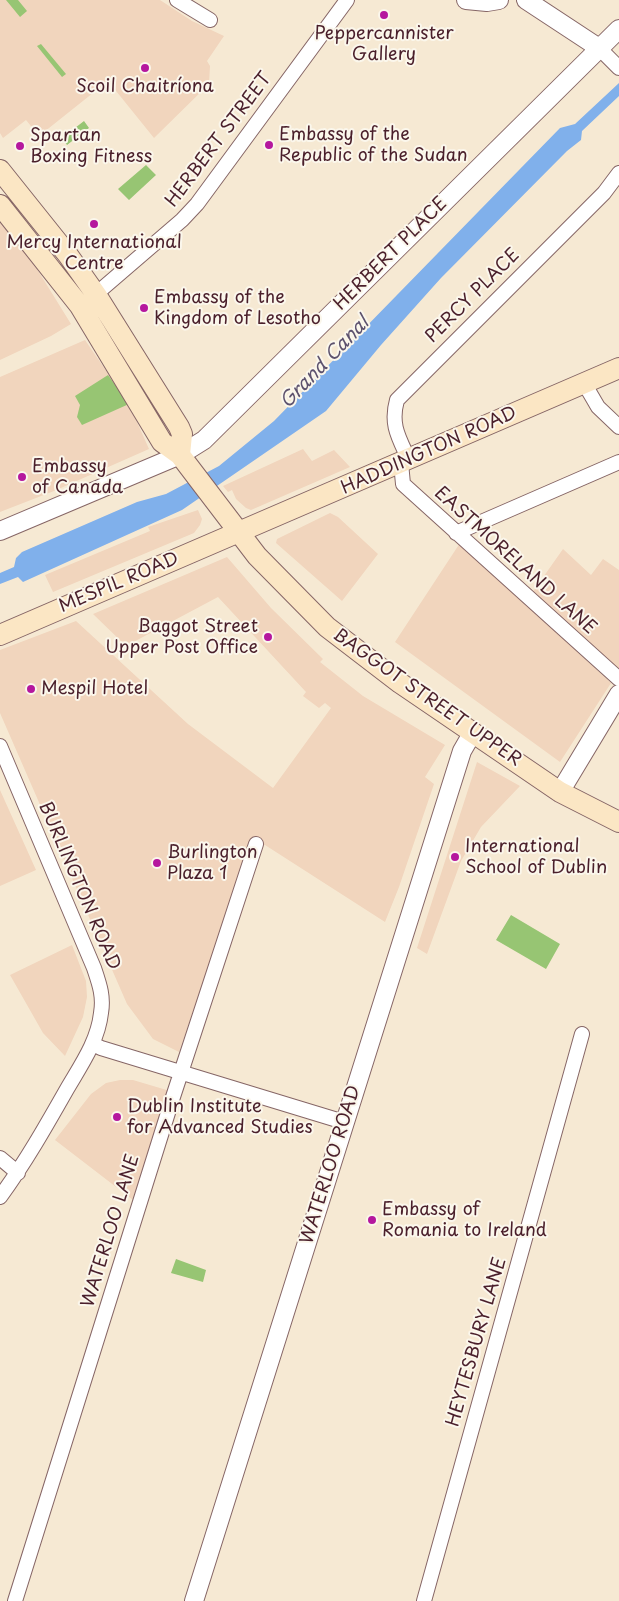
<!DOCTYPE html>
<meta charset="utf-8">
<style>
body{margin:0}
canvas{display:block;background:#f6e9d3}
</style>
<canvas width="619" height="1601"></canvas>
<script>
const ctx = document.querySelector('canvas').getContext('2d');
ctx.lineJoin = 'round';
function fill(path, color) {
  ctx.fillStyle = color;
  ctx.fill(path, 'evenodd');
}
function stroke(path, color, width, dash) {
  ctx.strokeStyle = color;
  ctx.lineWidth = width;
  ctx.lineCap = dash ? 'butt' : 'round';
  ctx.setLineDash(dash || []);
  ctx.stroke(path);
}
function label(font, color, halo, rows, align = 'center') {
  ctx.font = font + ' "Playpen Sans",sans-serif';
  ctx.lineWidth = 4;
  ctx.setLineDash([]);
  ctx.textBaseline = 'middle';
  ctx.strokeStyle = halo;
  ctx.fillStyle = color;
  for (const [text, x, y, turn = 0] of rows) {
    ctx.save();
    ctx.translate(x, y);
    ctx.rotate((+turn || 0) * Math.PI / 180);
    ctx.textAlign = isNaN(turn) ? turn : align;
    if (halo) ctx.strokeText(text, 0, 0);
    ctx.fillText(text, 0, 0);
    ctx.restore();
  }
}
fill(new Path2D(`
 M 0,0 L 160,0 L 192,21 L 224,36 L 207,61 L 210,66 L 209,84 L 154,138 L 108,81 L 39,136 L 26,120 L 3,138 L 0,133 Z
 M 0,220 L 24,248 L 71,324 L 51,336 L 0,360 Z
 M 85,340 L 129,404 L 149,449 L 54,491 L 0,512 L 0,377 Z
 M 303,449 L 312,461 L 334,450 L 350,467 L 251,510 L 246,508 L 236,499 L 232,490 L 228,492 L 223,486 Z
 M 198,510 L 202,519 L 200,525 L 194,533 L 53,592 L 45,575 L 150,531 L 148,527 Z
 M 330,513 L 338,517 L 378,554 L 342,601 L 276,543 L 277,539 Z
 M 460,543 L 611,683 L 560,762 L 395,642 Z
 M 563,549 L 591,575 L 603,559 L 619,570 L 619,670 L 532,593 Z
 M 227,557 L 271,608 L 323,659 L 320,662 L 363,696 L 445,745 L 425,777 L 434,784 L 399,887 L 385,922 L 265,845 L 250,847 L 179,1052 L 153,1039 L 127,1004 L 0,713 L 0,650 L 76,621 L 188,724 L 273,788 L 331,708 L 325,703 L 319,708 L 303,696 L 306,692 L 218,597 L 126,646 L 93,614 Z
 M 477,762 L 520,786 L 481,827 L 461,861 L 427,954 L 417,948 Z
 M 0,790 L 36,870 L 0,886 Z
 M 72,945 L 86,981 L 87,997 L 83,1017 L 65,1056 L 43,1033 L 10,975 Z
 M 120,1080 L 133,1080 L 170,1091 L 133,1200 L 55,1140 L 91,1094 L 106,1083 Z`), '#f1d5bd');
fill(new Path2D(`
 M 6,0 L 18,0 L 27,11 L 20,17 Z
 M 41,44 L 66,74 L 62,77 L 37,46 Z
 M 84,121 L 89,128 L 67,145 L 62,138 Z
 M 146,165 L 156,175 L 129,200 L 118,189 Z
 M 108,375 L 129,404 L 82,425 L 77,417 L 80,405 L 75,396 Z
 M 511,915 L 560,944 L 546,969 L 496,940 Z
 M 176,1259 L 206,1270 L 203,1282 L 171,1273 Z`), '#97c573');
fill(new Path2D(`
 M 619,83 L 619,96 L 582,131 L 581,140 L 567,151 L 441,278 L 381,345 L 326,411 L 182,510 L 23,582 L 18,577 L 0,584 L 0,573 L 14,567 L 16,558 L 22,552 L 137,502 L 166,494 L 219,466 L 274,421 L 560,128 L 575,124 Z`), '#80b0eb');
const minor = new Path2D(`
 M 177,0 L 210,20
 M 599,48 L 619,68
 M 89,300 L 182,220 L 197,204 L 347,0
 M 584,383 L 598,407 L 619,427
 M 409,460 C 399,438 390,425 397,400 L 604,193 L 619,173
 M 401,463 L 403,484 L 619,679
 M 456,533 L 619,462
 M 0,746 L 94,968 C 99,983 104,996 101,1013 C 98,1041 81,1065 67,1089 C 46,1126 25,1163 0,1197
 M 93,1044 L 101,1048 L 344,1122
 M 0,1158 L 18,1173
 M 15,1601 L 172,1100 L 256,844
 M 424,1601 L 582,1034`);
const tertiary = new Path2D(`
 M 466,0 L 487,2 L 499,0
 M 526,0 L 599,48
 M 0,531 L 180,455 L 204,440 L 619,29
 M 560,792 L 619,694
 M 194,1601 L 462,751 L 473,732`);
const secondary = new Path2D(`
 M 0,170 L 68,255 L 97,296 L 179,427 L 182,434 L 180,455
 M 0,205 L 80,306 L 162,442 L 180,455 L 257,556 L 327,627 L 400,683 L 560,792 L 619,822
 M 0,635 L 619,368`);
stroke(minor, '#866666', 16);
stroke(tertiary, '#866666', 20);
stroke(secondary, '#866666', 22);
stroke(minor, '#fff', 14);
stroke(tertiary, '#fff', 18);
stroke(secondary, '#fbe6c4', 20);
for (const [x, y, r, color] of [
 [384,15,5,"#b5179e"],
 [145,68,5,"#b5179e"],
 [269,145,5,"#b5179e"],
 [20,146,5,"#b5179e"],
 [94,224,5,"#b5179e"],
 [144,308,5,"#b5179e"],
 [22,477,5,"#b5179e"],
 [268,637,5,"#b5179e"],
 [31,689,5,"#b5179e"],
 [455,857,5,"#b5179e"],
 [157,863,5,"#b5179e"],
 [117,1117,5,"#b5179e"],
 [372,1220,5,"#b5179e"]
]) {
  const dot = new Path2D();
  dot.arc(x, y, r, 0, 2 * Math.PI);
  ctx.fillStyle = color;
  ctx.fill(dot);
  stroke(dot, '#fbf7ec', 2);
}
label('18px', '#4a1f2b', '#fbf7ec', [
 ["Peppercannister",384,34,"center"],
 ["Gallery",384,55,"center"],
 ["Scoil Chaitríona",145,87,"center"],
 ["Embassy of the",279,135],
 ["Republic of the Sudan",279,156],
 ["Spartan",30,136],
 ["Boxing Fitness",30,157],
 ["Mercy International",94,243,"center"],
 ["Centre",94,264,"center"],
 ["Embassy of the",154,298],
 ["Kingdom of Lesotho",154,319],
 ["Embassy",32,467],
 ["of Canada",32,488],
 ["Baggot Street",258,627,"right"],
 ["Upper Post Office",258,648,"right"],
 ["Mespil Hotel",41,689],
 ["International",465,847],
 ["School of Dublin",465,868],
 ["Burlington",167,853],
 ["Plaza 1",167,874],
 ["Dublin Institute",127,1107],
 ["for Advanced Studies",127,1128],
 ["Embassy of",382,1210],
 ["Romania to Ireland",382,1231]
], 'left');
label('18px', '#4a1f2b', '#fbf7ec', [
 ["HERBERT STREET",219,140,-53],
 ["HERBERT PLACE",391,254,-45],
 ["PERCY PLACE",473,296,-45],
 ["HADDINGTON ROAD",429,451,-24],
 ["EASTMORELAND LANE",515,561,42],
 ["MESPIL ROAD",119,583,-23],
 ["BAGGOT STREET UPPER",427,698,35],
 ["BURLINGTON ROAD",79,886,67],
 ["WATERLOO ROAD",331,1165,-73],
 ["WATERLOO LANE",111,1231,-73],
 ["HEYTESBURY LANE",477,1342,-74]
]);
label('italic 19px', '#5d526e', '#fbf7ec', [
 ["Grand Canal",325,363,-46]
]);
</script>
